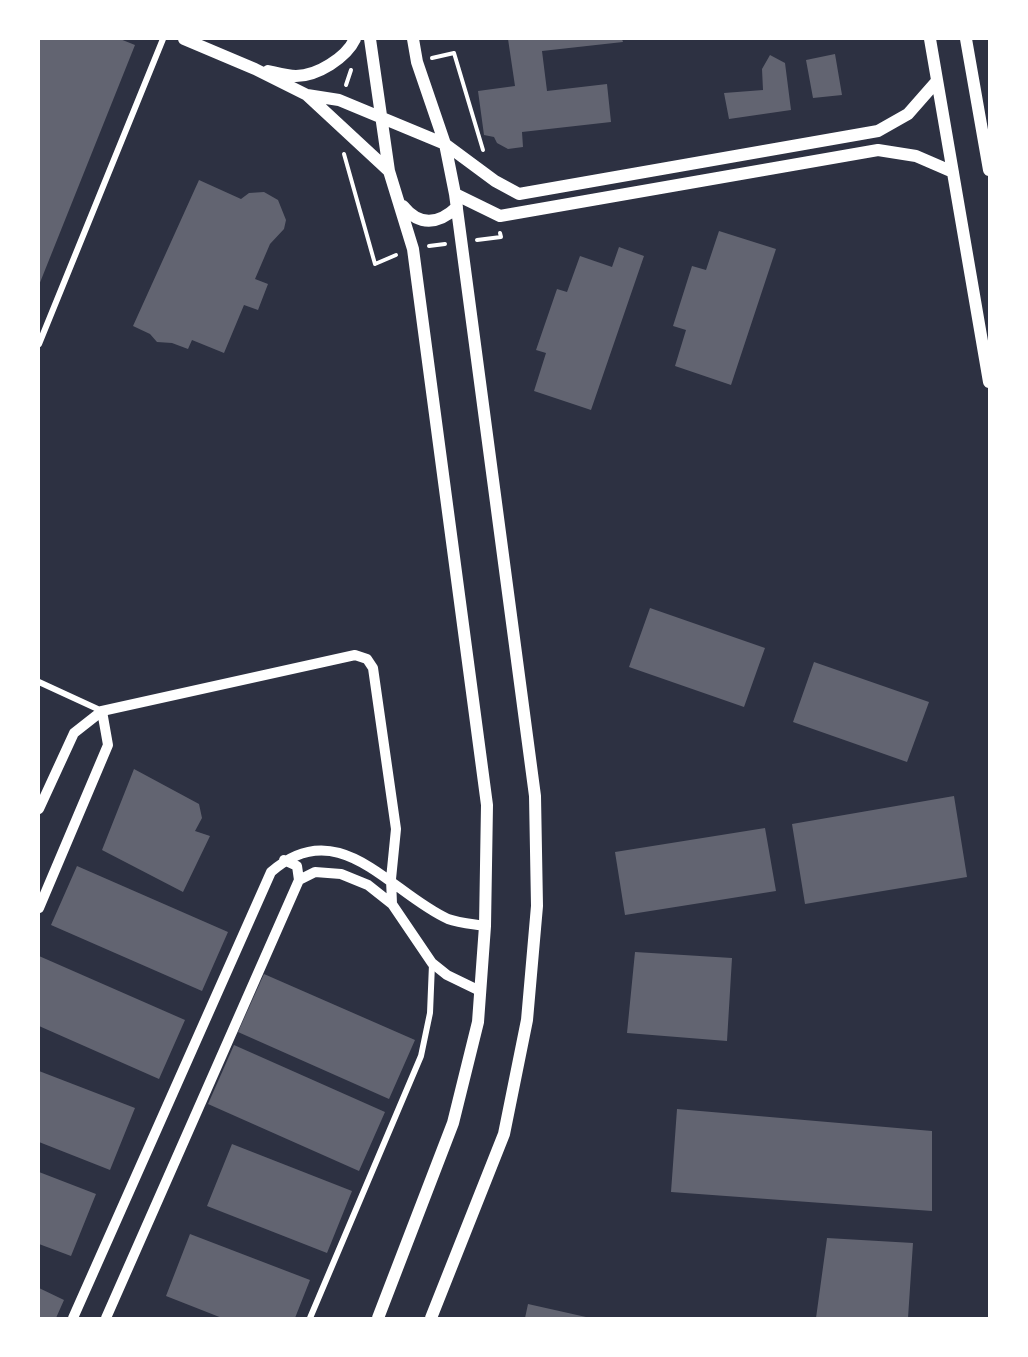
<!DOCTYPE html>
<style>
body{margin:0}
#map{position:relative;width:1028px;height:1357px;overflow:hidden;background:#2d3142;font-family:Roboto,sans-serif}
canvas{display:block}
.frame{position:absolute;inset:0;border:40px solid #fff;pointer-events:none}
</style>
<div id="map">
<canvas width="1028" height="1357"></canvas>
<div class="frame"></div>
</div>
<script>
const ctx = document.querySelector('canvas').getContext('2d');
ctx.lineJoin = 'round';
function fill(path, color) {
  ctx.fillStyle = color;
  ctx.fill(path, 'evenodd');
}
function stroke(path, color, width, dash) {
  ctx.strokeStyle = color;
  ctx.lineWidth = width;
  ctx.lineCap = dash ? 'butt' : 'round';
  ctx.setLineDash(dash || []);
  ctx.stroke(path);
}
fill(new Path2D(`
 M 39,39 L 120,39 L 135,45 L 39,285 Z
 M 508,39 L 622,39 L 623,42 L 542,51 L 547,91 L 607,84 L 611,122 L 522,132 L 523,147 L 508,149 L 497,143 L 494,137 L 484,135 L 478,91 L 515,86 Z
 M 835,54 L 842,95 L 813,98 L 806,60 Z
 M 770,55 L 785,63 L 791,110 L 729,119 L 724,93 L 763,90 L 762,69 Z
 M 199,180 L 241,199 L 249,193 L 264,192 L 278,200 L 286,220 L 284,229 L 270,244 L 255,279 L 268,284 L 258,310 L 244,305 L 224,353 L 192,340 L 188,349 L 172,343 L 157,342 L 150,334 L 133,326 Z
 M 719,231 L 776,249 L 731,385 L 675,366 L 686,330 L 673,326 L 692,266 L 706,270 Z
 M 619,247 L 644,256 L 591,410 L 534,391 L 546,353 L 536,350 L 557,289 L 567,292 L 580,256 L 612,267 Z
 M 650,608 L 765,648 L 744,707 L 629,667 Z
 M 814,662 L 929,702 L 907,762 L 793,722 Z
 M 134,769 L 199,804 L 202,818 L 195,831 L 210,836 L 183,892 L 102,850 Z
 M 954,796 L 967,877 L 805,904 L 792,824 Z
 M 765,828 L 776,891 L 625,915 L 615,852 Z
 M 77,866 L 228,932 L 202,991 L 51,925 Z
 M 635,952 L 732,958 L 727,1041 L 627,1033 Z
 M 39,956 L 185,1020 L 159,1079 L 39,1026 Z
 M 264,974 L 415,1040 L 389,1099 L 238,1032 Z
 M 234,1045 L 385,1112 L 359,1171 L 208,1104 Z
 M 39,1071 L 135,1108 L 110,1170 L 39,1142 Z
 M 677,1109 L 932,1131 L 932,1211 L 671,1192 Z
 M 232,1144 L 352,1191 L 327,1253 L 207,1206 Z
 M 39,1172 L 96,1194 L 71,1256 L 39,1244 Z
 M 190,1234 L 310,1280 L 295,1318 L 222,1318 L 166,1296 Z
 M 827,1238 L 913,1243 L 908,1318 L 816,1318 Z
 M 39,1288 L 64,1300 L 56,1318 L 39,1318 Z
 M 528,1304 L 586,1317 L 586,1318 L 525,1318 Z`), '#626471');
stroke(new Path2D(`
 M 432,58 L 454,53 L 483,150
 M 346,85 L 351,70
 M 344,154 L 375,264 L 396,255
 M 477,240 L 501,237 L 500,233
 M 429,246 L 445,244`), '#fff', 4);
stroke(new Path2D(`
 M 39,344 L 163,39
 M 39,682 L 102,711
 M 310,1318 L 421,1056 L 430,1013 L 432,964`), '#fff', 6);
stroke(new Path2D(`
 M 39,809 L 74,733 L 102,711 L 355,655 L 367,659 L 373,668 L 396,829 L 391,879 L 392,904
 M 284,860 L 297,866 L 299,880
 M 39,908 L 108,745 L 102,711
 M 73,1318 L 271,872 C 339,812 390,893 448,919 C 459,923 473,924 485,926
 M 106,1318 L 299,880 L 315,872 L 341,874 L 368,885 L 392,904 L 432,963 L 447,975 L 480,991`), '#fff', 10);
stroke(new Path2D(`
 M 184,39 L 255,69 L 307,95 L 339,100 L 445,144 L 495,181 L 519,194 L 878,131 L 908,114 L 937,81
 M 370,39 L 389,171 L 413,249 L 487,805 L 485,926 L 478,1022 L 453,1123 L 378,1318
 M 413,39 L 417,62 L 445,144 L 455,194 L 535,796 L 537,906 L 527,1020 L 504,1134 L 431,1318
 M 930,39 L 989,382
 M 966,39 L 989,170
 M 268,71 C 277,73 287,76 296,76 C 317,76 346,58 355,39
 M 307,95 L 389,171
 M 455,194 L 500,216 L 878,150 L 916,156 L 953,172
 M 403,206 C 419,226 438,225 457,207`), '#fff', 12);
</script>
